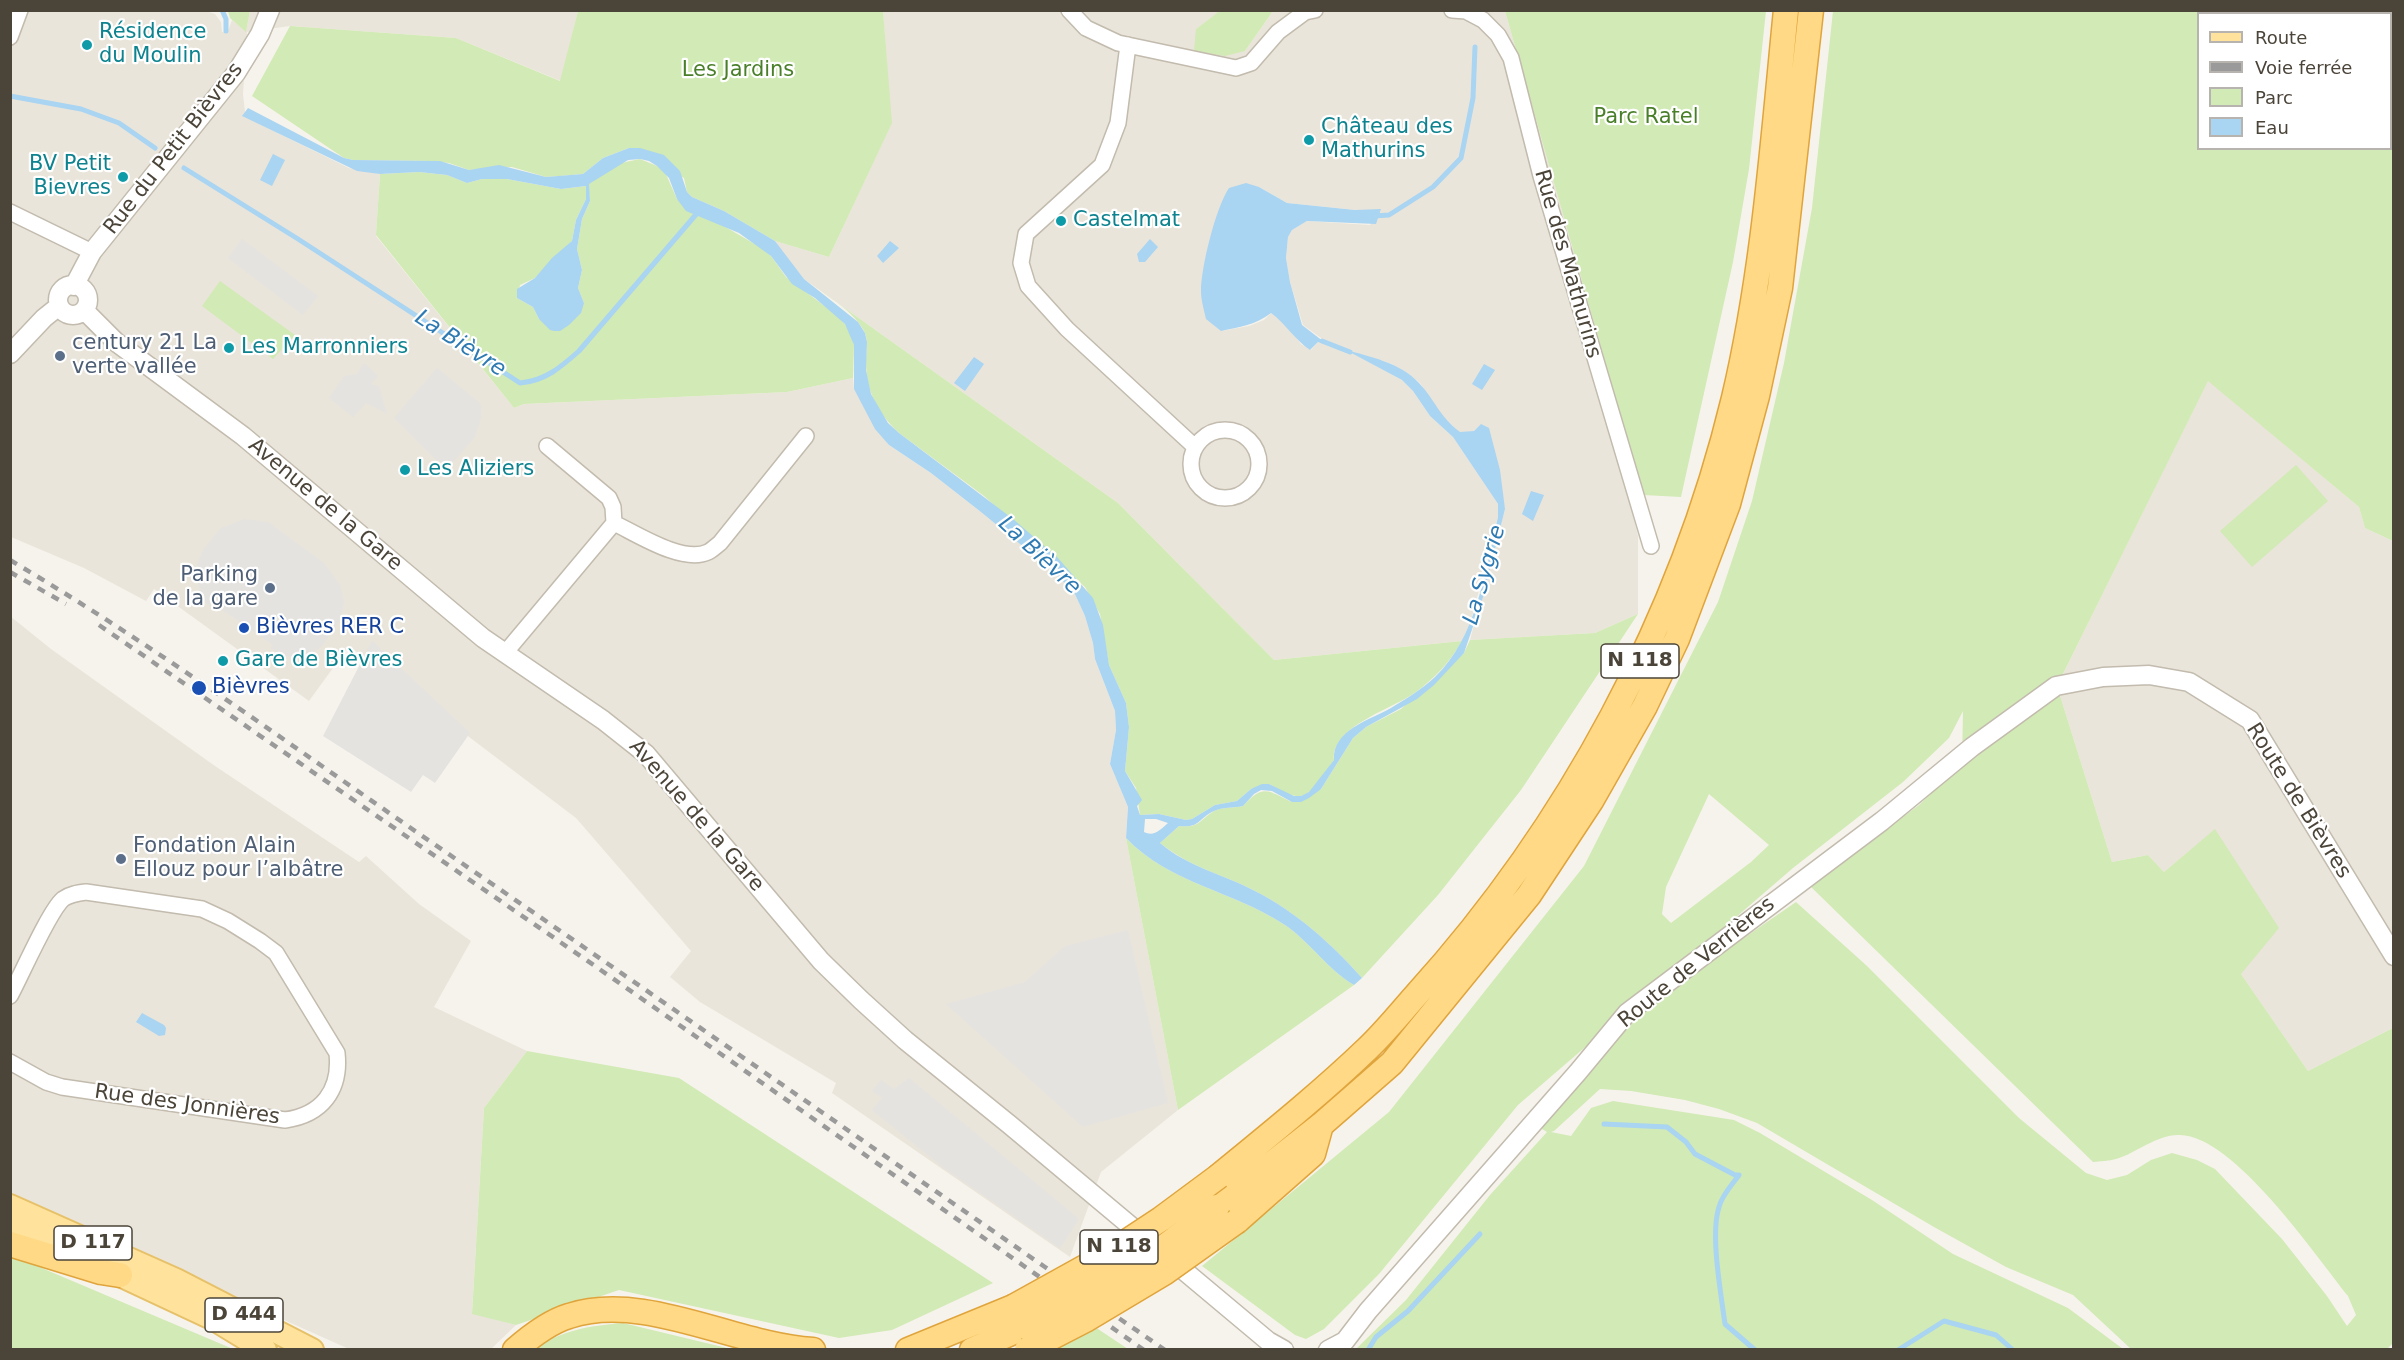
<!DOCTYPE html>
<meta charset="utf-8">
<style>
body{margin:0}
#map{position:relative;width:2404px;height:1360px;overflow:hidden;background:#f6f3ec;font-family:"DejaVu Sans",sans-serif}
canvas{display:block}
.frame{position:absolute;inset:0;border:12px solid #4b4439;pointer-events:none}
.legend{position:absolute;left:2197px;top:12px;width:195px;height:138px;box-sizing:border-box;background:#fff;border:2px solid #b7b4b0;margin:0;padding:8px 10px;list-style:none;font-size:18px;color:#4b4439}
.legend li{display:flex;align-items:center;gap:12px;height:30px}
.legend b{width:30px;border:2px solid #b7b4b0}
</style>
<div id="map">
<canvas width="2404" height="1360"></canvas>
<div class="frame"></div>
<ul class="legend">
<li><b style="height:8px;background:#ffe39c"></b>Route</li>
<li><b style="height:8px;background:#9a9a9a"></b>Voie ferrée</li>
<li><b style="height:16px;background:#d2eab5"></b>Parc</li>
<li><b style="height:16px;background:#a9d4f2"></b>Eau</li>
</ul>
</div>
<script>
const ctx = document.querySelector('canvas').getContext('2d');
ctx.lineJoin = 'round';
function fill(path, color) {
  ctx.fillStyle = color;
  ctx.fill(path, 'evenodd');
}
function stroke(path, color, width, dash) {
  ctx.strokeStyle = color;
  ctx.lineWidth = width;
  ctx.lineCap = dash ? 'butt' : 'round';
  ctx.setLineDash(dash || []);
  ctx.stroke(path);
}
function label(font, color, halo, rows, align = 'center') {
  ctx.font = font + ' "DejaVu Sans",sans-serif';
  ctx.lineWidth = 4.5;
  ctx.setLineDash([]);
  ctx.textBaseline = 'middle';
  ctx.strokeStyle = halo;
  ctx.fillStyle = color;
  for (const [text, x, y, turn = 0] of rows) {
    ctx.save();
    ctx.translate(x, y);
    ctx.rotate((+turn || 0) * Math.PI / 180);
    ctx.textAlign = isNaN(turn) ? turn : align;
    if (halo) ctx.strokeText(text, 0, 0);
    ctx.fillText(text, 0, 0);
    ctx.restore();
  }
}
fill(new Path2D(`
 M 11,11 L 206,11 L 215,14 L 221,22 L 222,32 L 228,31 L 232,20 L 246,31 L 250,11 L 578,11 L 561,81 L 456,38 L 290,26 L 247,32 L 243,94 L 245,112 L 243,116 L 349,168 L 380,174 L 376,236 L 514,408 L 524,404 L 787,392 L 853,378 L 854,389 L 889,445 L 931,473 L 981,512 L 1048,567 L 1074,592 L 1085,616 L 1093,643 L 1095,659 L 1115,711 L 1116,730 L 1110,764 L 1128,807 L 1126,838 L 1178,1110 L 1101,1172 L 1070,1257 L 832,1093 L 836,1083 L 700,1002 L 670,977 L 691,951 L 576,818 L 349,646 L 309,701 L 154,589 L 146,601 L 84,568 L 11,537 Z
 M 883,11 L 1221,11 L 1196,29 L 1245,51 L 1273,11 L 1505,11 L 1643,495 L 1630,503 L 1638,536 L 1638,614 L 1595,633 L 1470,640 L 1505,509 L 1481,425 L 1474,431 L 1460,433 L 1440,414 L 1420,383 L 1410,375 L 1392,364 L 1347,350 L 1402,380 L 1413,391 L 1430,416 L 1453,437 L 1498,504 L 1498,517 L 1471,621 L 1462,641 L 1274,660 L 1118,503 L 804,279 L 778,246 L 775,241 L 829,257 L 891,124 ZM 1259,187 L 1287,203 L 1355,210 L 1381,210 L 1370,225 L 1307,221 L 1292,230 L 1288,237 L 1286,258 L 1290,282 L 1303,325 L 1328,343 L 1318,342 L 1311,350 L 1301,344 L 1284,322 L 1271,313 L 1264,320 L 1249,326 L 1221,331 L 1205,260 L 1210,243 Z
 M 2208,380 L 2359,507 L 2365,528 L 2393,541 L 2393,1028 L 2308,1071 L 2241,974 L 2215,830 L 2164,872 L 2148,855 L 2112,862 L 2057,686 Z
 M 10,616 L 51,649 L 215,766 L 359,862 L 366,856 L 419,904 L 471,941 L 434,1007 L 527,1051 L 484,1108 L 472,1313 L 516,1325 L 491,1349 L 349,1349 L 11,1198 Z`), '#eae5da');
fill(new Path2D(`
 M 883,10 L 892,123 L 829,257 L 775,241 L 724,211 L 692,197 L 687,192 L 684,178 L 629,148 L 603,158 L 583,174 L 560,176 L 546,177 L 512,167 L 469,170 L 449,163 L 429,161 L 353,160 L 344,158 L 252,96 L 290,26 L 456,38 L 560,81 L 578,11 Z
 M 1221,10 L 1273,10 L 1273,11 L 1245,51 L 1225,56 L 1194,51 L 1196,29 Z
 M 228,11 L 250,11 L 246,32 L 230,18 Z
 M 1505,11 L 1766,11 L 1749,169 L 1733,262 L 1681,497 L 1643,495 Z
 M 1833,11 L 2393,11 L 2393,541 L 2365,528 L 2359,507 L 2208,381 L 2057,686 L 2112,862 L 2148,855 L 2164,872 L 2215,829 L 2279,928 L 2241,974 L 2308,1071 L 2393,1028 L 2393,1343 L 2386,1350 L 2131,1349 L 2073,1295 L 2006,1267 L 1934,1227 L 1757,1123 L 1719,1109 L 1685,1100 L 1631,1091 L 1600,1089 L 1554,1131 L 1551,1132 L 1571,1136 L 1591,1108 L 1613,1101 L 1734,1120 L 1760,1133 L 1872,1200 L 1953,1254 L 2068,1308 L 2123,1349 L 1356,1349 L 1406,1300 L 1490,1195 L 1547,1132 L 1537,1126 L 1632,1015 L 1796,902 L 1867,966 L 2019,1118 L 2086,1173 L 2107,1180 L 2127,1175 L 2151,1160 L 2172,1153 L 2197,1160 L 2215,1169 L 2282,1239 L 2327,1296 L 2347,1326 L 2356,1315 L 2348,1296 C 2315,1255 2234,1136 2180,1135 C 2157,1134 2137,1153 2116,1159 C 2109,1161 2100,1161 2093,1162 L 1810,886 L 1919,805 L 1962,764 L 1963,711 L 1949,738 L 1903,782 L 1793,868 L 1518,1105 L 1379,1274 L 1324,1329 L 1306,1339 L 1295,1335 L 1202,1266 L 1389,1112 L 1584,866 L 1718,602 L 1752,501 L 1784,363 L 1812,208 ZM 2198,14 L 2390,14 L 2390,148 L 2198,148 ZM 1709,794 L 1769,845 L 1751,862 L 1671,923 L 1662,914 L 1666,887 Z
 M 640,159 L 657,166 L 665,172 L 677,199 L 760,247 L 771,256 L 786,277 L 834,313 L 845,324 L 851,334 L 854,345 L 853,378 L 787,392 L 524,404 L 514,408 L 376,235 L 380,174 L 419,172 L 447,175 L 467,183 L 482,179 L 507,179 L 561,189 L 586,186 L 586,199 L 576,220 L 572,241 L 535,278 L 520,285 L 517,298 L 533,307 L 539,319 L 584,303 L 578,288 L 582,270 L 577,249 L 582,219 L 590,201 L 588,184 L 621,163 Z
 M 220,281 L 295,335 L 273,359 L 202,306 Z
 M 811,284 L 1118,503 L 1274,660 L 1462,641 C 1450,662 1435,678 1416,692 C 1393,709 1331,726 1334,760 C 1326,771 1312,799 1296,796 C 1287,795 1277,788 1269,784 L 1251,789 L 1237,801 L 1215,805 L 1192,819 L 1186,820 L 1159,814 L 1140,815 L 1136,788 L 1125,771 L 1129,727 L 1126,703 L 1109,665 L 1100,614 L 1085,587 L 984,496 L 899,433 C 879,414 866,392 866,363 C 866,353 869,340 864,331 C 853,311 829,297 811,284 Z
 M 2296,465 L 2328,501 L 2252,567 L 2220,531 Z
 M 1638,614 L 1521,790 L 1438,895 L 1362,978 C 1331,943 1296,912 1255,891 C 1220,873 1193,869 1160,843 L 1179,826 C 1200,828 1198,821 1214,811 C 1221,807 1235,808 1243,806 C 1264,783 1268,791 1292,802 L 1321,789 L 1353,738 L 1366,727 L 1401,709 L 1464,653 L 1470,640 L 1595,633 Z
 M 1126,838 C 1170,884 1234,891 1285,925 C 1310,942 1328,970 1354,985 L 1178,1110 Z
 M 527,1051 L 679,1078 L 993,1283 L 892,1330 L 839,1338 L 619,1290 L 516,1325 L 472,1314 L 484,1108 Z
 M 11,1255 L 233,1349 L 11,1349 Z
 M 623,1323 L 731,1349 L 532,1350 C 563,1330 587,1326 623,1323 Z
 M 1095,1327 L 1128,1349 L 1049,1350 Z`), '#d2eab5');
fill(new Path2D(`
 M 242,239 L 318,296 L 303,315 L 228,258 Z
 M 364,363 L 378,376 L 371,384 L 379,386 L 387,414 L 366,403 L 353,417 L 329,398 L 344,376 L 357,374 Z
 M 437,368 L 481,404 L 481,419 L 475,437 L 446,470 L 394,418 Z
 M 244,519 L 268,522 L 324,563 L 340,585 L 344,603 L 340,620 L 321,647 L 310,654 L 298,658 L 282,655 L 271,648 L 273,645 L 214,604 L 212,607 L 203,600 L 197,580 L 197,565 L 203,550 L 221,528 Z
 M 372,641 L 470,733 L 435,783 L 423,775 L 411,792 L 323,736 Z
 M 1128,930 L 1168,1103 L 1083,1127 L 946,1004 L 1025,982 L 1065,946 Z
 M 909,1078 L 1079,1219 L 1060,1248 L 944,1168 L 872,1110 L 882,1098 L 872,1091 L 881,1080 L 894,1089 Z`), '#e5e3e0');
fill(new Path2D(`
 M 248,108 L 344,158 L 353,160 L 440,161 L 469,170 L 499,165 L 546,177 L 583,174 L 603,158 L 629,148 L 640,148 L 664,155 L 680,171 L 687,192 L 692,197 L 724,211 L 775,241 L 804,279 L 858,322 L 865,333 L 867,342 L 866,370 L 871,394 L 888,423 L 899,433 L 1013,519 L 1057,557 L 1093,598 L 1103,625 L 1109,665 L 1126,703 L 1129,727 L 1125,771 L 1142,800 L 1137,806 L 1140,815 L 1159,814 L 1186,820 L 1192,819 L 1215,805 L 1237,801 L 1251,789 L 1262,784 L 1269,784 L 1294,796 L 1301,796 L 1309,792 L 1334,760 C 1332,730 1370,720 1391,708 C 1406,699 1422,689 1435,677 C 1477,637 1485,571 1498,517 L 1498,504 L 1453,437 L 1430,416 L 1413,391 L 1402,380 L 1344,349 C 1369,357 1400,362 1419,383 C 1435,400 1439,416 1460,432 L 1474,431 L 1481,424 L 1489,428 L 1500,470 L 1505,509 L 1483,597 L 1464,653 L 1434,685 L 1417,699 L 1366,727 L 1353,738 L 1321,789 L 1309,798 L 1301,802 L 1292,802 L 1272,791 L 1261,790 L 1254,794 L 1243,806 C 1234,808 1222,807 1214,811 C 1197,819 1201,828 1179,826 L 1160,843 C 1188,867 1223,874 1255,891 C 1296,912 1331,943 1362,978 L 1354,985 C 1328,970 1310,942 1285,925 C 1234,891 1170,884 1126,838 L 1128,807 L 1110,764 L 1116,730 L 1115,711 L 1095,659 L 1093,643 L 1085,616 L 1074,592 L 1048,567 L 981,512 L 931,473 L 889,445 L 875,429 L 854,389 L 854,345 L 845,324 L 815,298 L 792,284 L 771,256 L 739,233 L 686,211 L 677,199 L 669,178 L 657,166 L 649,161 L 640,159 L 628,160 L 589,184 L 590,201 L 582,219 L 577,249 L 582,270 L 578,288 L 584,303 L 581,313 L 569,325 L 560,331 L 554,331 L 550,330 L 539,319 L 533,307 L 517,298 L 517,289 L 535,278 L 552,258 L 572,241 L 576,220 L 586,199 L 586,186 L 561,189 L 507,179 L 482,179 L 467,183 L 447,175 L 419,172 L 380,174 L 357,171 L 242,116 ZM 1145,819 L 1156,819 L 1168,823 C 1160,830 1154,837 1144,832 Z
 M 273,154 L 285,160 L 272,186 L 260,180 Z
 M 1246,183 L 1259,187 L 1287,203 L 1355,210 L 1381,209 L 1376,224 L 1307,221 L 1292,230 L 1288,237 L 1286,258 L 1290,282 L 1302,325 L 1328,345 L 1318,342 L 1310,350 C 1295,340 1286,324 1271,313 C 1256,325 1239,327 1221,331 L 1206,319 C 1204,310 1201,300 1201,291 C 1201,267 1216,207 1229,188 Z
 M 1150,239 L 1158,247 L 1145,262 L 1139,262 L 1137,254 Z
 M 890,241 L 899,248 L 883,263 L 877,256 Z
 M 974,357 L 984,364 L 965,391 L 954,383 Z
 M 1484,364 L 1495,370 L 1482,390 L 1472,384 Z
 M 1531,491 L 1544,495 L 1533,521 L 1522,514 Z
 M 142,1013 L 164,1025 L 166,1028 L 165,1035 L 159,1036 L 136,1022 Z`), '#a9d4f2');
stroke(new Path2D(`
 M 222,10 L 226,19 L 226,31
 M 10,96 L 81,109 L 119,123 L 155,148
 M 184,168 L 298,239 L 520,383 C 545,381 561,367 579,351 L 699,211
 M 1374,216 L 1389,215 L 1433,187 L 1461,158 L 1473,98 L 1475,47
 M 1322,341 L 1350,352
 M 1604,1124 L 1667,1127 L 1686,1142 L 1695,1154 L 1735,1175 L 1739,1175 C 1732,1185 1722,1195 1719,1207 C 1710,1235 1721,1293 1725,1324 L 1755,1350
 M 1368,1350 L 1376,1337 L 1408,1311 L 1480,1234
 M 1898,1350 L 1944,1321 L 1996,1335 L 2013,1350`), '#a9d4f2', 5);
const minor = new Path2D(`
 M 1069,10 L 1086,28 L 1118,43 L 1236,68 L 1251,63 L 1278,32 L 1305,12 L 1315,10
 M 1452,10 L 1466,11 L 1483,20 L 1498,35 L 1511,58 L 1541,176 L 1651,546
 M 10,37 L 20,10
 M 1128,45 L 1118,123 L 1102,165 L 1026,234 L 1021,263 L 1028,286 L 1067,329 L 1195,447
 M 10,212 L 92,252
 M1191 464a34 34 0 1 1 68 0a34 34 0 1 1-68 0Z
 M 614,523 C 637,534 683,564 708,552 C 712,550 716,546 720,543 L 806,436
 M 505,653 L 614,523 L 613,507 L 609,498 L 547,446
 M 10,996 C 21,976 49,911 63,899 C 70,894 78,893 86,892 L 202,909 L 228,921 L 260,941 L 276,953 L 337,1053 C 341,1090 322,1115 285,1120 L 62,1087 L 46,1082 L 10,1062`);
const tertiary = new Path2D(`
 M58 300a15 15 0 1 1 30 0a15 15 0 1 1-30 0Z
 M 74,286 L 92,252 L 236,73 L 260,34 L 270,10
 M 84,310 L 116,342 L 243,436 L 483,638 L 603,720 L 646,754 L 821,961 L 861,1000 L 905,1040 L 1010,1125 L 1268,1341 L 1284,1350
 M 10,354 L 44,318 L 59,306
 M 1328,1350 L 1345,1341 L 1368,1311 L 1578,1072 L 1627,1013 L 1882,821 L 1972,747 L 2056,686 L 2103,677 L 2149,675 L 2189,682 L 2250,720 L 2394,956`);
const primary = new Path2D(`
 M 10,1206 L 176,1280 L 312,1350
 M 10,1226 L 65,1245
 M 106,1263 L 120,1275 L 214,1319 L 265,1350`);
const trunk = new Path2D(`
 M 1219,1176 C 1269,1135 1320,1094 1367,1049 C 1385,1032 1401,1012 1417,994 C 1569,826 1681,618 1734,398 C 1764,271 1773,140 1786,10
 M 1217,1207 L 1321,1125 L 1392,1063 L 1529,895 L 1591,801 L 1645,706 L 1677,639 L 1728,504 L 1757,396 L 1780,288 L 1811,10
 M 1237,1221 L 1313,1154 L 1321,1125
 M 10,1244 L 101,1272 L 120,1275
 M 515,1350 C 531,1336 549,1322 569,1316 C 645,1291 736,1346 813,1350
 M 908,1350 L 1013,1307
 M 972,1350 L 1025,1327`);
stroke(minor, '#c2bbae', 18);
stroke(tertiary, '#c2bbae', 21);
stroke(primary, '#e6c16a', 26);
stroke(trunk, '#e0a43c', 27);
stroke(minor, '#fff', 15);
stroke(tertiary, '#fff', 18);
stroke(primary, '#ffe39c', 22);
stroke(trunk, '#ffd985', 24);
stroke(new Path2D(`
 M 10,560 C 155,646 292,746 431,842 C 676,1010 920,1181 1165,1350
 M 10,572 L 66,604
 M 99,625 L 595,966 L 1144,1350`), '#9a9a9a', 4.5, [8, 8]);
const trunkBridge = new Path2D(`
 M 1013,1307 L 1105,1256 L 1161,1219 L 1219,1176
 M 1025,1327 L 1156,1253 L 1217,1207
 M 1027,1350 L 1087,1319 L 1164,1273 L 1237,1221`);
stroke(trunkBridge, '#e0a43c', 27, []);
stroke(trunkBridge, '#ffd985', 24);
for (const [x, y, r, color] of [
 [87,45,6,"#0f9aa8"],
 [1309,140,6,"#0f9aa8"],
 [123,177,6,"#0f9aa8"],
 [1061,221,6,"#0f9aa8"],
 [229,348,6,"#0f9aa8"],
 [60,356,6,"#5c6f8a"],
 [405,470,6,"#0f9aa8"],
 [270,588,6,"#5c6f8a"],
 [244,628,6,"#1a4fb4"],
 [223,661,6,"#0f9aa8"],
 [199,688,8,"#1a4fb4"],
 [121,859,6,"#5c6f8a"]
]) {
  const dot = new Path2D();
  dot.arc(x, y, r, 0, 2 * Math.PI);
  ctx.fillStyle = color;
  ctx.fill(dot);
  stroke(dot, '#fff', 2);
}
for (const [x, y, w] of [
 [1640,661,78],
 [93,1243,78],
 [1119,1247,78],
 [244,1315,78]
]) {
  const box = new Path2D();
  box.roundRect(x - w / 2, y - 17, w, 34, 4.5);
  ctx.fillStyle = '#fff';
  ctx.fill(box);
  stroke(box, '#4b4439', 1.5);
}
label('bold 20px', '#4b4439', null, [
 ["N 118",1640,661],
 ["D 117",93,1243],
 ["N 118",1119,1247],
 ["D 444",244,1315]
]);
label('21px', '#0d838f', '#fff', [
 ["Résidence",99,33],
 ["du Moulin",99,57],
 ["Château des",1321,128],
 ["Mathurins",1321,152],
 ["BV Petit",111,165,"right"],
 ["Bievres",111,189,"right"],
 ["Castelmat",1073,221],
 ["Les Marronniers",241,348],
 ["Les Aliziers",417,470],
 ["Gare de Bièvres",235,661]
], 'left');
label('21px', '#4a7f2a', '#fff', [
 ["Les Jardins",738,71],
 ["Parc Ratel",1646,118]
]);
label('21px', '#4b4439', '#fff', [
 ["Rue du Petit Bièvres",174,149,-52],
 ["Rue des Mathurins",1567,264,74],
 ["Avenue de la Gare",325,505,40],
 ["Route de Bièvres",2298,801,58],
 ["Avenue de la Gare",696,816,49],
 ["Route de Verrières",1697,963,-39],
 ["Rue des Jonnières",187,1105,8]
]);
label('21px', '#4e5e75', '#fff', [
 ["century 21 La",72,344],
 ["verte vallée",72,368],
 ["Parking",258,576,"right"],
 ["de la gare",258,600,"right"],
 ["Fondation Alain",133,847],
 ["Ellouz pour l’albâtre",133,871]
], 'left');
label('21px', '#164399', '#fff', [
 ["Bièvres RER C",256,628],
 ["Bièvres",212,688]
], 'left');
label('italic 22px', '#2e7ab2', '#fff', [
 ["La Bièvre",460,344,33],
 ["La Bièvre",1039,556,43],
 ["La Sygrie",1485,575,-74]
]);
</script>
